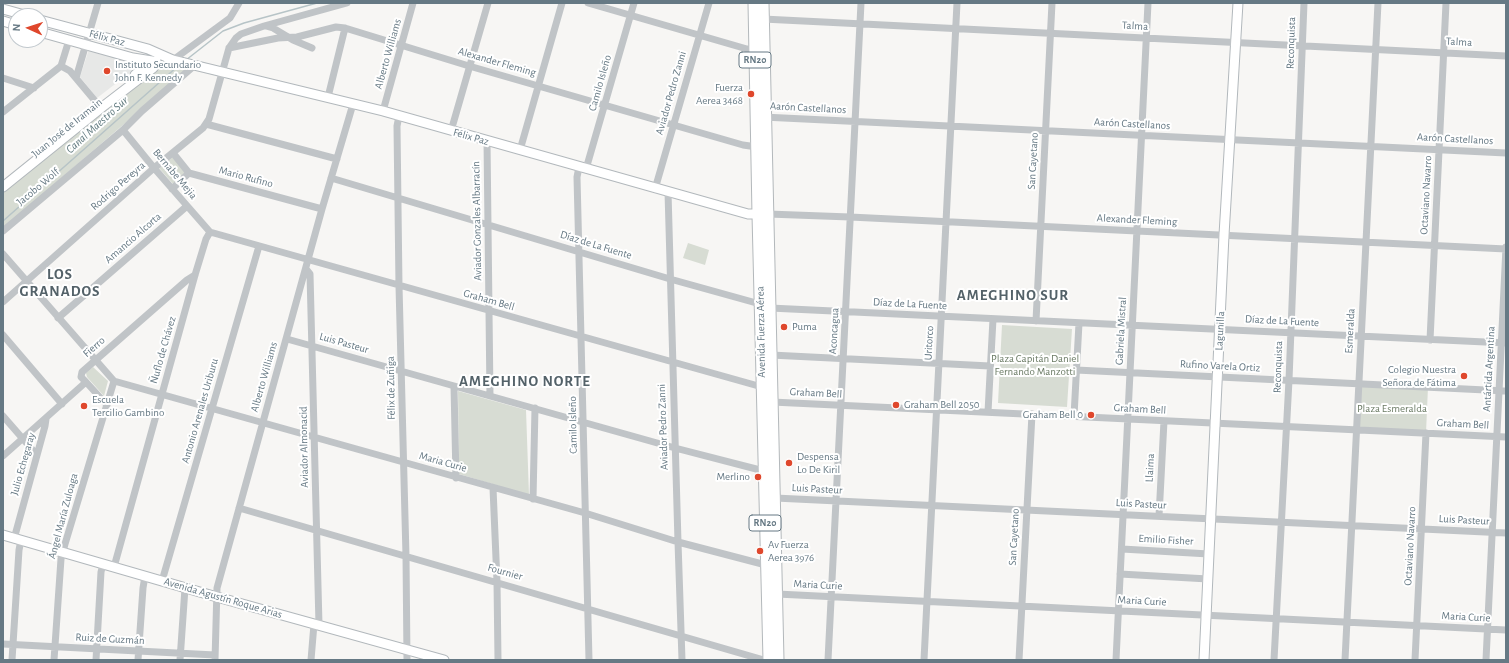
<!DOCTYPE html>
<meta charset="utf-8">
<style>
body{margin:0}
#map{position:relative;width:1509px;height:663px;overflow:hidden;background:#f7f6f4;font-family:"Alegreya Sans",sans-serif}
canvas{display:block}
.frame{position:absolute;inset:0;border:4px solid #667984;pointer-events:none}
.north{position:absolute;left:8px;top:8px;width:40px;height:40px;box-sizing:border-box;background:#fff;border:1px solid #c2c9ce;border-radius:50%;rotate:273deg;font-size:11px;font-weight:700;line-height:16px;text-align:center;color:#667984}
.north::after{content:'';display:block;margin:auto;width:14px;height:18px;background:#df472c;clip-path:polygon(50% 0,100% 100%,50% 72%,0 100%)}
</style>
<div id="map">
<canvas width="1509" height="663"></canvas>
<div class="frame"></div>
<div class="north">N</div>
</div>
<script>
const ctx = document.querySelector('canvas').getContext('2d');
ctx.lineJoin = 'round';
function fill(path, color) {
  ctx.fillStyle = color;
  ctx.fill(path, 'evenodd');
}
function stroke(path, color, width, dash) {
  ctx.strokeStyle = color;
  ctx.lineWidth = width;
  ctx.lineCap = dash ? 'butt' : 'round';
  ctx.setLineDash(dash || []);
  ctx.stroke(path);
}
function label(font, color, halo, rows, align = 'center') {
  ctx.font = font + ' "Alegreya Sans",sans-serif';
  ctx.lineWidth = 4;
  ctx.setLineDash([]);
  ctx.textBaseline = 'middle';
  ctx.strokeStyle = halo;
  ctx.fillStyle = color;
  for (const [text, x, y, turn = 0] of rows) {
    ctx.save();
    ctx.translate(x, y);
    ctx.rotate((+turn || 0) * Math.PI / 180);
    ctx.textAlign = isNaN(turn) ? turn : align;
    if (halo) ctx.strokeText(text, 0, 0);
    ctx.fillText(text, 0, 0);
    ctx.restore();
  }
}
fill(new Path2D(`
 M 89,49 L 140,65 L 97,98 L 80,77 Z`), '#e7e8e7');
fill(new Path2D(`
 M 169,66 L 187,70 L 3,228 L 3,191 L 155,70 Z
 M 173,157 L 186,173 L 173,184 L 159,168 Z
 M 688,243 L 709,250 L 705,265 L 683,258 Z
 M 1002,325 L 1072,329 L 1067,407 L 998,403 Z
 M 93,367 L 108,381 L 104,396 L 87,377 L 86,373 Z
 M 1359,384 L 1428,387 L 1426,433 L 1357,430 Z
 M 458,391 L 526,410 L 529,495 L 459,474 Z`), '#d7dcd3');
stroke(new Path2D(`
 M 186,60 L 223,31 L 244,23 L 317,3
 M 3,221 L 178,66`), '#b7c4c7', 1.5);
const secondary = new Path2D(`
 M 3,9 L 28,16
 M 40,20 L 148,49 L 173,60 L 383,111 L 748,214 L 764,214
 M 3,21 L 16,25
 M 40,32 L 133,58 L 152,61
 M 135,75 L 142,69 L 146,61
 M 3,187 L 101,108 L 153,68 L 156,61
 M 3,535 L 217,597 L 444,660
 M 1204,660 L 1224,235 L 1238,3`);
const primary = new Path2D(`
 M 754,3 L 758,215 L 769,660
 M 763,3 L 778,660`);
stroke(secondary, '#b2b8bc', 11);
stroke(primary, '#b3b8bb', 13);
stroke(new Path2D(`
 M 588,3 L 747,49 L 755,50
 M 763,19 L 1506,56
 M 266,26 L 273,28 L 293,40 L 312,48
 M 229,48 L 278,38 L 297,37 L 336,27 L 345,28 L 469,66 L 743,145 L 757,147
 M 173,60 L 230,18 L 239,3
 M 61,66 L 70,71 L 101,108
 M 3,78 L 34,88
 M 76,78 L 98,3
 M 328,97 L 345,28
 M 383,111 L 413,3
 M 3,112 L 61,66 L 69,40
 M 399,116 L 397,126 L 399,286 L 406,556 L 407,660
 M 763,117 L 1506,153
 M 206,124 L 337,159
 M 123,130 L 154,168 L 210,232 L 762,387
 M 451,131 L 488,3
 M 487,141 L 490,396
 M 520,150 L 562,3
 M 173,153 L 189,173 L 322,209
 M 579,167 L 577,177 L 589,660
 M 586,169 L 634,3
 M 331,178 L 670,279 L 760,304 L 770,308 L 1506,343
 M 172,189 L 189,173
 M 655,189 L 709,3
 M 668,192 L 678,542 L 682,660
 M 768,214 L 850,217 L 1506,249
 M 3,231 L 123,130 L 142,111 L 195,65
 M 3,254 L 114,381 L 585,513 L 678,542 L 766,565
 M 306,269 L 310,274 L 319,625
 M 3,302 L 154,168 L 203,128 L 209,119 L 229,48 L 236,38 L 241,34 L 264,26 L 347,3
 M 58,318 L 187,206
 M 1036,321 L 1052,3
 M 3,335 L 62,404
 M 287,339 L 675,448 L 764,471
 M 1430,340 L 1446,3
 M 771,355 L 990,366
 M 1076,370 L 1506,391
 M 86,382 L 107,405
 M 454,386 L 456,478
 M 772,402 L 1506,437
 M 988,412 L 993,319
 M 3,416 L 37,455
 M 1074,416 L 1079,323
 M 3,456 L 86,382 L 81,377 L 82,372 L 187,280 L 195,275
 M 493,488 L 497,582 L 498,660
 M 775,498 L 1506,533
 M 533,499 L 535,408
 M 239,508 L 764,660
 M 1159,516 L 1164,421
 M 14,539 L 45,426 L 46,419
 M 1122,549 L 1209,554
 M 114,567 L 195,275 L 206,239 L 210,232
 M 1120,574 L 1208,579
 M 162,581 L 259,246
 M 777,594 L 1506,630
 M 3,644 L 215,655
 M 12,660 L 19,550 L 21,540
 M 54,660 L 61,559 L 65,544 L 114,381
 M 96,660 L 101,572 L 103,564
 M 138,660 L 143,588 L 145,576
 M 180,660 L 185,588
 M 215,660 L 217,588 L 322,209 L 353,104
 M 311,660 L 314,624
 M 828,660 L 861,3
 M 924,660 L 957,3
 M 1019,660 L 1032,414
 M 1116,660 L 1148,3
 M 1274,660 L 1289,380 L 1304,3
 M 1345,660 L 1378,3
 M 1415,660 L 1426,433
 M 1486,660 L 1506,247`), '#c0c4c7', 7);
stroke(secondary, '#fff', 9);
stroke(primary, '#fff', 11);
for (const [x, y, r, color] of [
 [107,71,4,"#df472c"],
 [751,94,4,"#df472c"],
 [784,327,4,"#df472c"],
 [1464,376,4,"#df472c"],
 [896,405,4,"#df472c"],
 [84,406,4,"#df472c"],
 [1091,415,4,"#df472c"],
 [789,463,4,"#df472c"],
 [758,477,4,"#df472c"],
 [760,551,4,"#df472c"]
]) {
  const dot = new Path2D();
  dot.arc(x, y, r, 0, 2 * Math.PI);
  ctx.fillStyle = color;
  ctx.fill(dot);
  stroke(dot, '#fff', 1.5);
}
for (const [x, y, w] of [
 [755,60,32],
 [765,523,32]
]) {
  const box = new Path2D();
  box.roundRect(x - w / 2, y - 8, w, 16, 3);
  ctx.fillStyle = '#fff';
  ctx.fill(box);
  stroke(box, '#667984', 1);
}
label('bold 10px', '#667984', null, [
 ["RN20",755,60],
 ["RN20",765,523]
]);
label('11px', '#667984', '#fff', [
 ["Talma",1135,26,3],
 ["Félix Paz",107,38,15],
 ["Talma",1459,42,3],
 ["Reconquista",1291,43,-88],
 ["Alberto Williams",388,54,-74],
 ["Alexander Fleming",497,62,16],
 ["Camilo Isleño",600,83,-74],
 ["Aviador Pedro Zanni",671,93,-74],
 ["Aarón Castellanos",808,108,3],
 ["Aarón Castellanos",1132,124,3],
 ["Juan José de Iramain",67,128,-39],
 ["Félix Paz",471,137,16],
 ["Aarón Castellanos",1455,139,3],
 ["San Cayetano",1033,161,-87],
 ["Bernabe Mejia",175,174,50],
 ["Mario Rufino",246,177,15],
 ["Rodrigo Pereyra",118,186,-41],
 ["Jacobo Wolf",38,187,-40],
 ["Octaviano Navarro",1426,195,-87],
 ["Alexander Fleming",1137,220,3],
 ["Aviador Gonzales Albarracín",477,221,-91],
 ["Amancio Alcorta",133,238,-41],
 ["Díaz de La Fuente",596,245,17],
 ["Graham Bell",489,300,16],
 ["Díaz de La Fuente",910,304,3],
 ["Díaz de La Fuente",1282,321,3],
 ["Aconcagua",834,331,-87],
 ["Gabriela Mistral",1121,331,-87],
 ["Lagunilla",1220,331,-87],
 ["Esmeralda",1350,331,-87],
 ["Avenida Fuerza Aérea",761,332,-91],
 ["Luis Pasteur",344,343,16],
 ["Uritorco",929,343,-87],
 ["Fierro",94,347,-41],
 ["Ñuflo de Chávez",163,350,-74],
 ["Rufino Varela Ortiz",1220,366,3],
 ["Reconquista",1278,367,-88],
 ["Antártida Argentina",1489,369,-87],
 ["Alberto Williams",264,377,-74],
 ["Félix de Zuñiga",391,388,-91],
 ["Graham Bell",816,393,3],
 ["Graham Bell",1140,409,3],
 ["Antonio Arenales Uriburu",200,411,-74],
 ["Graham Bell",1463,424,3],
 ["Camilo Isleño",573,425,-91],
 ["Aviador Pedro Zanni",663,427,-92],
 ["Aviador Almonacid",304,447,-91],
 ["Maria Curie",443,462,16],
 ["Julio Echegaray",23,464,-74],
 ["Llaima",1150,468,-87],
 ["Luis Pasteur",817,489,3],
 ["Luis Pasteur",1141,504,3],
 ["Ángel María Zuloaga",63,516,-75],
 ["Luis Pasteur",1464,520,3],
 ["San Cayetano",1014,537,-87],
 ["Emilio Fisher",1166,540,3],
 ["Octaviano Navarro",1410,546,-87],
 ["Fournier",505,572,16],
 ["Maria Curie",818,585,3],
 ["Avenida Agustín Roque Arias",223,598,16],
 ["Maria Curie",1142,601,3],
 ["Maria Curie",1466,617,3],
 ["Ruiz de Guzmán",110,639,3]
]);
label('11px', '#667984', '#fff', [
 ["Instituto Secundario",115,65],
 ["John F. Kennedy",115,78],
 ["Fuerza",743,88,"right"],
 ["Aerea 3468",743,101,"right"],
 ["Puma",792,327],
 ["Colegio Nuestra",1456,370,"right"],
 ["Señora de Fátima",1456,383,"right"],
 ["Escuela",92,400],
 ["Tercilio Gambino",92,413],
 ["Graham Bell 2050",904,405],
 ["Graham Bell 0",1083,415,"right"],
 ["Despensa",797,457],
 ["Lo De Kiril",797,470],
 ["Merlino",750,477,"right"],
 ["Av Fuerza",768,545],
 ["Aerea 3976",768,558]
], 'left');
label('11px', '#6b7b65', '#fff', [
 ["Plaza Capitán Daniel",1035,359],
 ["Fernando Manzotti",1035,372],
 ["Plaza Esmeralda",1392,409]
]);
label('italic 12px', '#627b80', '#fff', [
 ["Canal Maestro Sur",97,125,-42]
]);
ctx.letterSpacing = '1px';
label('bold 15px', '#546269', '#fff', [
 ["LOS",60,274],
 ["GRANADOS",60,291],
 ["AMEGHINO SUR",1013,295],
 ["AMEGHINO NORTE",525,381]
]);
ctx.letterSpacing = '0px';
</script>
